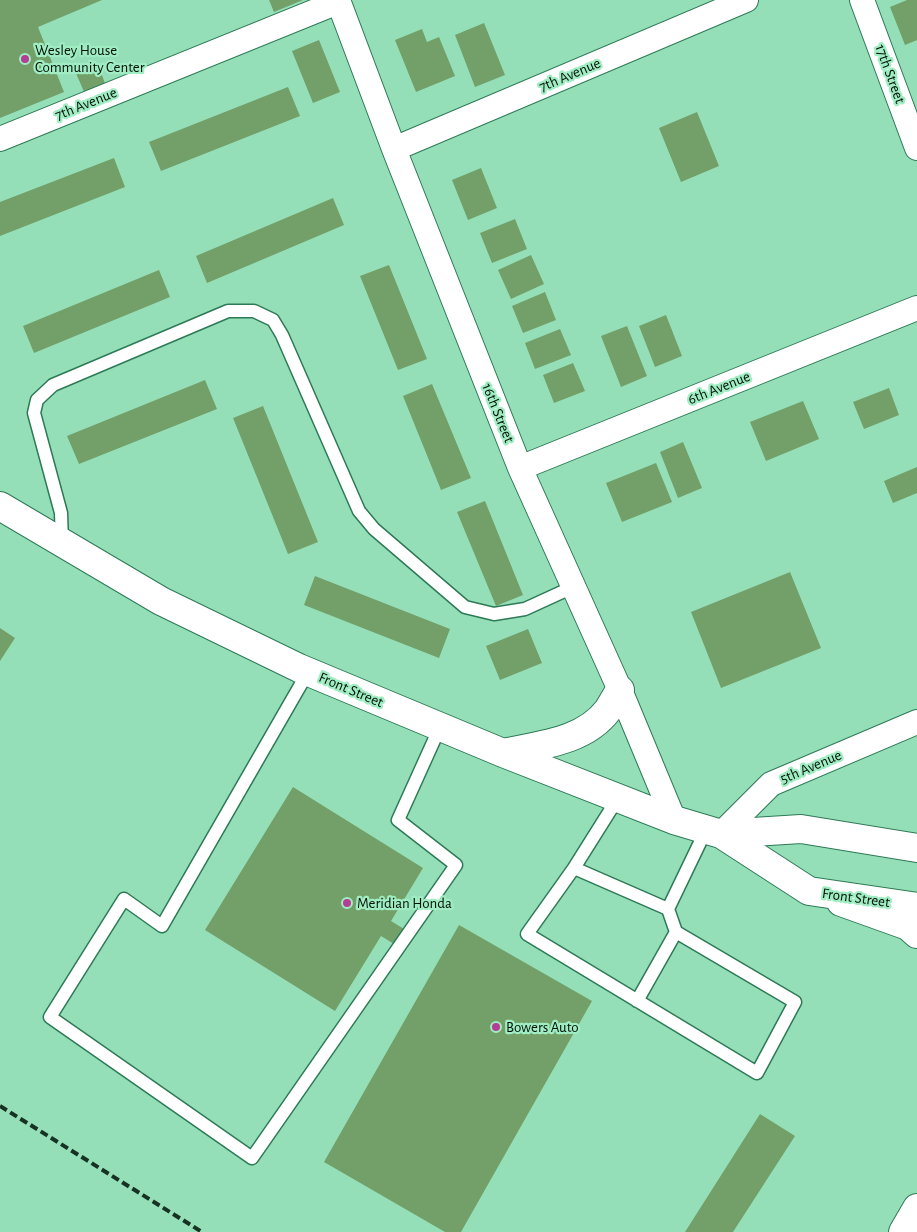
<!DOCTYPE html>
<style>
body{margin:0}
canvas{display:block;background:#94dfb7}
</style>
<canvas width="917" height="1232"></canvas>
<script>
const ctx = document.querySelector('canvas').getContext('2d');
ctx.lineJoin = 'round';
function fill(path, color) {
  ctx.fillStyle = color;
  ctx.fill(path, 'evenodd');
}
function stroke(path, color, width, dash) {
  ctx.strokeStyle = color;
  ctx.lineWidth = width;
  ctx.lineCap = dash ? 'butt' : 'round';
  ctx.setLineDash(dash || []);
  ctx.stroke(path);
}
function label(font, color, halo, rows, align = 'center') {
  ctx.font = font + ' "Alegreya Sans",sans-serif';
  ctx.lineWidth = 4.5;
  ctx.setLineDash([]);
  ctx.textBaseline = 'middle';
  ctx.strokeStyle = halo;
  ctx.fillStyle = color;
  for (const [text, x, y, turn = 0] of rows) {
    ctx.save();
    ctx.translate(x, y);
    ctx.rotate((+turn || 0) * Math.PI / 180);
    ctx.textAlign = isNaN(turn) ? turn : align;
    if (halo) ctx.strokeText(text, 0, 0);
    ctx.fillText(text, 0, 0);
    ctx.restore();
  }
}
fill(new Path2D(`
 M 0,0 L 102,0 L 38,27 L 64,92 L 0,118 Z
 M 269,0 L 303,0 L 274,12 Z
 M 907,0 L 917,0 L 917,40 L 905,45 L 890,7 Z
 M 484,23 L 505,75 L 475,87 L 455,35 Z
 M 422,29 L 427,42 L 439,37 L 455,76 L 416,92 L 395,40 Z
 M 319,40 L 340,92 L 313,103 L 292,51 Z
 M 97,62 L 106,86 L 85,94 L 75,71 Z
 M 288,87 L 300,116 L 161,171 L 149,142 Z
 M 697,112 L 719,166 L 681,182 L 659,128 Z
 M 114,158 L 125,187 L 0,236 L 0,202 Z
 M 481,168 L 497,208 L 468,220 L 452,180 Z
 M 333,198 L 344,225 L 207,283 L 196,256 Z
 M 515,219 L 527,249 L 492,263 L 480,233 Z
 M 531,255 L 544,284 L 511,299 L 498,270 Z
 M 389,265 L 427,359 L 398,370 L 360,276 Z
 M 159,270 L 170,297 L 34,353 L 23,326 Z
 M 545,292 L 556,320 L 523,333 L 512,306 Z
 M 666,315 L 682,356 L 655,367 L 639,326 Z
 M 627,326 L 647,376 L 621,387 L 601,336 Z
 M 560,329 L 571,355 L 535,369 L 525,343 Z
 M 573,363 L 585,391 L 554,403 L 543,375 Z
 M 205,380 L 217,409 L 79,464 L 67,436 Z
 M 432,384 L 471,478 L 441,490 L 403,396 Z
 M 889,388 L 899,415 L 864,429 L 853,402 Z
 M 803,401 L 819,439 L 766,461 L 750,422 Z
 M 263,406 L 318,542 L 288,554 L 233,418 Z
 M 683,442 L 702,488 L 678,498 L 660,452 Z
 M 656,463 L 672,502 L 622,522 L 606,483 Z
 M 917,467 L 917,493 L 893,503 L 884,481 Z
 M 485,501 L 523,595 L 496,606 L 457,512 Z
 M 790,572 L 821,648 L 721,688 L 691,612 Z
 M 315,576 L 450,629 L 439,658 L 304,605 Z
 M 0,628 L 15,638 L 0,661 Z
 M 528,629 L 542,663 L 500,680 L 486,646 Z
 M 293,787 L 423,868 L 391,921 L 404,929 L 394,944 L 381,936 L 335,1011 L 205,930 Z
 M 459,925 L 592,1001 L 461,1232 L 445,1232 L 324,1162 Z
 M 760,1114 L 795,1136 L 733,1232 L 685,1232 Z`), '#72a068');
const service = new Path2D(`
 M 62,543 L 61,513 L 34,413 L 37,400 L 53,385 L 228,311 L 254,311 L 273,320 L 282,335 L 359,511 L 374,529 L 465,607 L 494,614 L 525,609 L 573,587
 M 308,672 L 162,926 L 124,899 L 50,1017 L 252,1158 L 456,865 L 398,820 L 440,727
 M 618,798 L 574,868 L 668,909 L 706,830
 M 574,868 L 527,934 L 757,1073 L 795,1002 L 676,932 L 668,909
 M 637,1001 L 676,932`);
const minor = new Path2D(`
 M 338,0 L 394,149 L 520,468 L 620,690 L 674,820
 M 862,0 L 917,148
 M 0,139 L 338,2
 M 394,149 L 746,0
 M 520,468 L 917,308
 M 721,834 L 771,784 L 917,722`);
const secondary = new Path2D(`
 M 841,902 L 908,926 L 917,934
 M 903,1232 L 917,1208`);
const primary = new Path2D(`
 M 0,506 L 161,601 L 299,668 L 503,753 L 674,820 L 721,834 L 809,891 L 917,907
 M 503,753 C 539,745 584,742 608,710 C 612,704 616,696 620,690
 M 721,834 L 801,829 L 917,848`);
stroke(service, '#2d7a56', 15);
stroke(minor, '#2d7a56', 26);
stroke(secondary, '#2d7a56', 30);
stroke(primary, '#2d7a56', 30);
stroke(service, '#fff', 12);
stroke(minor, '#fff', 24);
stroke(secondary, '#fff', 28);
stroke(primary, '#fff', 28);
stroke(new Path2D(`
 M 0,1106 L 202,1232`), '#173123', 4, [8, 4]);
for (const [x, y, r, color] of [
 [25,59,5,"#b43e95"],
 [347,903,5,"#b43e95"],
 [496,1027,5,"#b43e95"]
]) {
  const dot = new Path2D();
  dot.arc(x, y, r, 0, 2 * Math.PI);
  ctx.fillStyle = color;
  ctx.fill(dot);
  stroke(dot, '#a1edc3', 2);
}
label('15px', '#001107', '#a1edc3', [
 ["Wesley House",35,50],
 ["Community Center",35,67],
 ["Meridian Honda",357,903],
 ["Bowers Auto",506,1027]
], 'left');
label('15px', '#001107', '#a1edc3', [
 ["17th Street",890,74,70],
 ["7th Avenue",570,75,-23],
 ["7th Avenue",86,104,-22],
 ["6th Avenue",719,388,-22],
 ["16th Street",498,413,68],
 ["Front Street",351,690,23],
 ["5th Avenue",811,767,-23],
 ["Front Street",856,898,8]
]);
</script>
